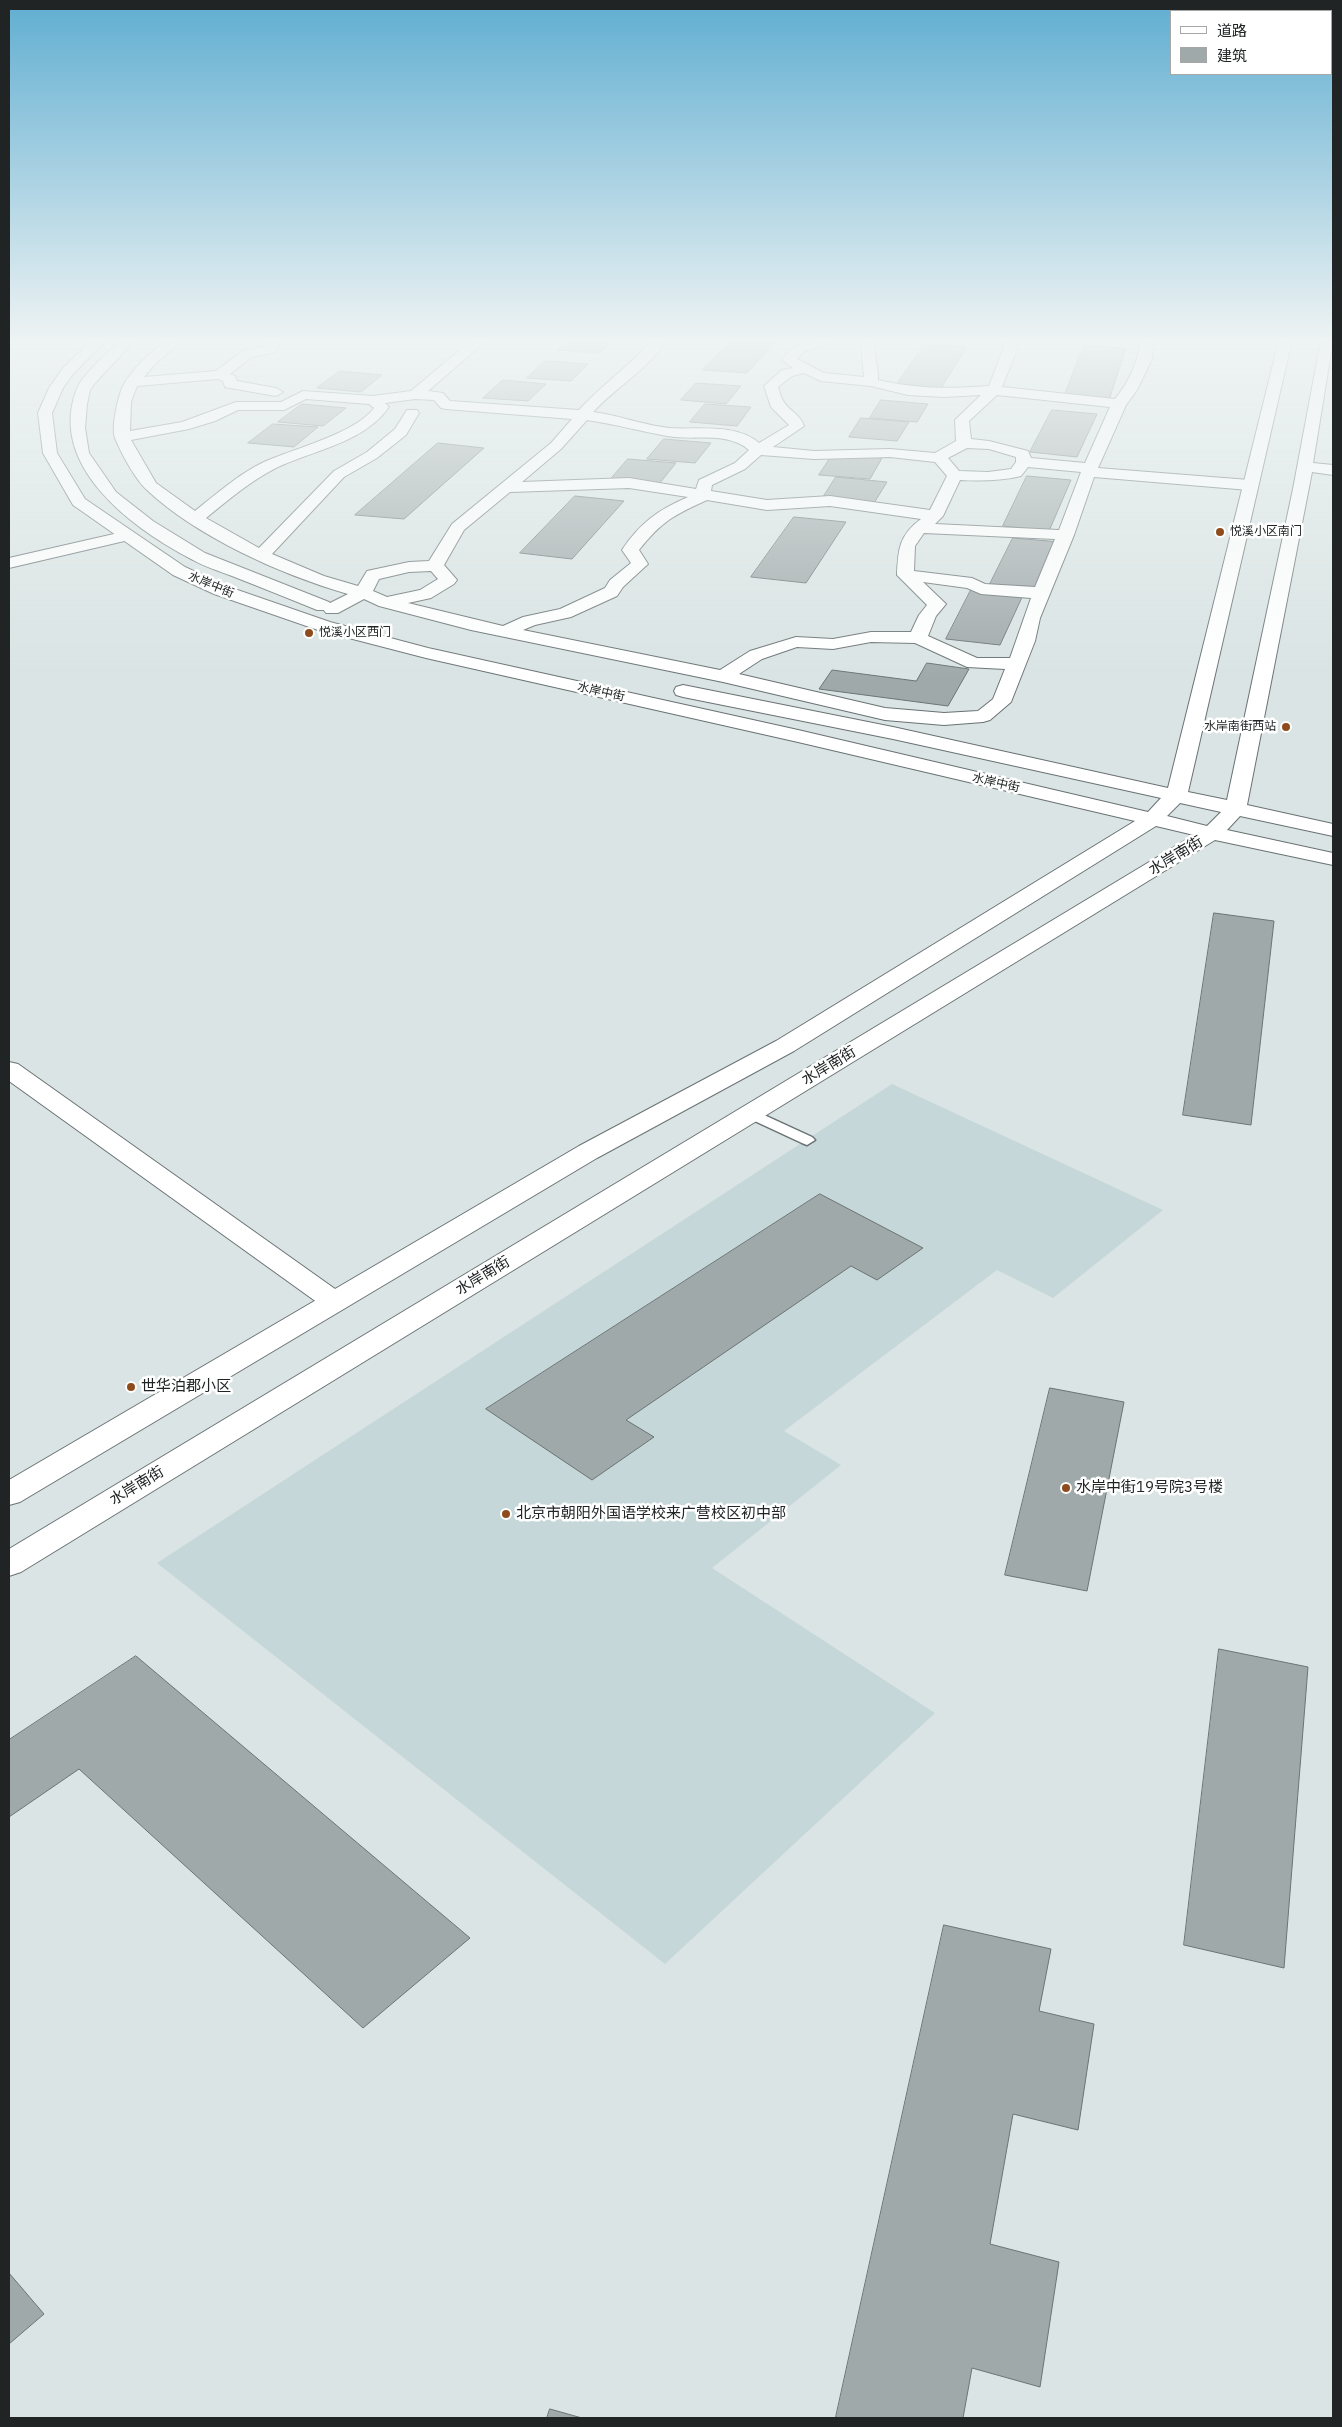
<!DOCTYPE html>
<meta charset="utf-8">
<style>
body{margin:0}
#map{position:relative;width:1342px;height:2427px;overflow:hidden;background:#dae4e4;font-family:"IBM Plex Sans","Noto Sans SC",sans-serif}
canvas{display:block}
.frame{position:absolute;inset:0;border:10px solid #202424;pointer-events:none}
.legend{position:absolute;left:1170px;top:10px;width:162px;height:65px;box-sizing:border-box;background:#fff;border:1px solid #a6a7a7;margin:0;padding:6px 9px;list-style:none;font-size:15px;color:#202424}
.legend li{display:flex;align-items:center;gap:10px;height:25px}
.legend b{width:25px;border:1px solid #a6a7a7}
</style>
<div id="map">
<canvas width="1342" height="2427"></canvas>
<div class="frame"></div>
<ul class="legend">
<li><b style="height:6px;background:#fff"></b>道路</li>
<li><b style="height:14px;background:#a0a9aa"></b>建筑</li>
</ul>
</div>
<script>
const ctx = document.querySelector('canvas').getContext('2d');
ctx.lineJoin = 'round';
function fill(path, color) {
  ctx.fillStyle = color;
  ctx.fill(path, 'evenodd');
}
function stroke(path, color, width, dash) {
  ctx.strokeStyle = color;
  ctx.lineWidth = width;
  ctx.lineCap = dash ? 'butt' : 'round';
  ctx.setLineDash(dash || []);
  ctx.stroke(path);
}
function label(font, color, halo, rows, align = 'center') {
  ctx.font = font + ' "IBM Plex Sans","Noto Sans SC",sans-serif';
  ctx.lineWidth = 5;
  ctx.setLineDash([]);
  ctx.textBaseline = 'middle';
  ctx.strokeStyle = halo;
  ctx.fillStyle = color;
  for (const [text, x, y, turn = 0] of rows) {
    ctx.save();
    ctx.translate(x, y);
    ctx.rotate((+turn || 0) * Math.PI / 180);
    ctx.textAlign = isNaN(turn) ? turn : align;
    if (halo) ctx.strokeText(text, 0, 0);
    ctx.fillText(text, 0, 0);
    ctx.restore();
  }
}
fill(new Path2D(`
 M 892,1084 L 1163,1210 L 1053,1298 L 997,1270 L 784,1431 L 841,1465 L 712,1568 L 935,1713 L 665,1964 L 157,1563 Z`), '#c5d7d9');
const building = new Path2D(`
 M 569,340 L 614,340 L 599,353 L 557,350 Z
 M 732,340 L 777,340 L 747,373 L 703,370 Z
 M 925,344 L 967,347 L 941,388 L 897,384 Z
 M 1084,345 L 1126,348 L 1109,400 L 1064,397 Z
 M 545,361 L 588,364 L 571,381 L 527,378 Z
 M 340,371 L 382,375 L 361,392 L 317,388 Z
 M 503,380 L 546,384 L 528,401 L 483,398 Z
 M 696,383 L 741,386 L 726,404 L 681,400 Z
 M 881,400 L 928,404 L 917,422 L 870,418 Z
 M 302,404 L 346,408 L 323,426 L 278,422 Z
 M 705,404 L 751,407 L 737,426 L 690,422 Z
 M 1052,410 L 1097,414 L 1077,457 L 1030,452 Z
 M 861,418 L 909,422 L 897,441 L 849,437 Z
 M 273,424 L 318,427 L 294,447 L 248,443 Z
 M 664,439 L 711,443 L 695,463 L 647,459 Z
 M 438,443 L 484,448 L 404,519 L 355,515 Z
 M 833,454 L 882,458 L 870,479 L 819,475 Z
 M 628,459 L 676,463 L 659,484 L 610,480 Z
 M 1027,476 L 1071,480 L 1049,531 L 1003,526 Z
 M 836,477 L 887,482 L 874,503 L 822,499 Z
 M 575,496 L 624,501 L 572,559 L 520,553 Z
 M 794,517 L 846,522 L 806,583 L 751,577 Z
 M 1013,538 L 1060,542 L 1036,593 L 988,588 Z
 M 972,588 L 1024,593 L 1000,645 L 946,639 Z
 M 927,663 L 969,669 L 948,706 L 819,689 L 832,670 L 916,681 Z
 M 1214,913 L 1274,921 L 1251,1125 L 1183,1115 Z
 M 820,1194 L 923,1248 L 877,1280 L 851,1266 L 626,1420 L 654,1437 L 592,1480 L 486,1409 Z
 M 1050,1388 L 1124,1402 L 1087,1591 L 1005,1575 Z
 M 1219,1649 L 1308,1667 L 1284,1968 L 1184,1945 Z
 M 136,1656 L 470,1938 L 363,2028 L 79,1769 L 9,1817 L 9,1740 Z
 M 944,1925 L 1051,1949 L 1039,2011 L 1094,2024 L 1078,2130 L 1013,2114 L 990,2244 L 1059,2262 L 1040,2387 L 972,2368 L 963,2418 L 839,2418 L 836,2417 Z
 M 9,2273 L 44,2314 L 9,2344 Z
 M 550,2409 L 582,2418 L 547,2418 Z`);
fill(building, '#a0a9aa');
stroke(building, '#6b7475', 1);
const lane = new Path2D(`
 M 751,1109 L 812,1137 L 815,1140 L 807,1145 L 802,1143 L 746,1117 L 743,1114 Z`);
const street = new Path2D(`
 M 167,340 L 182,340 L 154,365 L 144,377 L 216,371 L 243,351 L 264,347 L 268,340 L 280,340 L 281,343 L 273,353 L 252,357 L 230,374 L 235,376 L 237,381 L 276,388 L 283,392 L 276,396 L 230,388 L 225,387 L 223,381 L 218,379 L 137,386 L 131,402 L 130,431 L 182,422 L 236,402 L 281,402 L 303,391 L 373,396 L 411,391 L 472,340 L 487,340 L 428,391 L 443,393 L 450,401 L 579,410 C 602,385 630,365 653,340 L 666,340 C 649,369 616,387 593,412 C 618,415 646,426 669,428 C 697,430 736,423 759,443 L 789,425 L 771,407 L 764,386 L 782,370 L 793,368 L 782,360 C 797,340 812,339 836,340 L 834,343 L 804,351 L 797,359 L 824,373 L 864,377 L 861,344 L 864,340 L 876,340 C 871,351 879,366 878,380 C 917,389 949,389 989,386 L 1004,347 L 998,340 L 1012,340 L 1018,347 L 1002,387 L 1115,399 C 1129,382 1138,362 1141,340 L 1154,340 L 1152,359 L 1137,390 L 1126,405 L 1098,468 L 1249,480 L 1257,485 L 1249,490 L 1094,477 L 1074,535 L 1040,618 L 1035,641 L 1011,702 L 990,720 L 983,722 L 944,725 L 885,720 L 723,682 L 471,630 L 379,606 L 364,599 L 338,613 L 326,613 L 323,609 L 326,605 L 348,594 C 282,575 197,537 147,490 C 135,479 121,453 115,438 C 111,428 118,396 123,386 C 133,367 151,353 167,340 ZM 804,373 L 821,381 L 871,386 L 908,395 L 944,397 L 981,395 L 955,420 L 956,441 L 935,453 L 890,449 L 814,451 L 773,447 L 804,426 C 798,409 784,413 778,387 L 792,376 ZM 997,395 L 1110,407 L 1085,463 L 1031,458 L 1028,451 L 989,441 L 971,439 L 969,421 ZM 306,399 L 369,404 L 374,408 C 356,433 293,449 264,462 C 239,474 216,494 195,511 L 156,483 L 131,440 L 189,429 L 215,421 L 238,410 L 284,410 ZM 415,399 L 434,400 L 441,408 L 446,409 L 572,419 L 551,443 L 452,524 L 429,561 L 409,562 L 367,571 L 358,586 L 324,576 L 272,554 L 344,477 L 377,458 L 406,435 L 419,413 L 417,410 L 407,410 L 395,429 L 367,452 L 334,471 L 259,548 L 206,518 C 227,501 249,482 274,469 C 312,450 363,444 389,407 L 385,403 ZM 587,420 C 614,424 640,431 667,436 C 693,441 727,431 749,450 L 735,463 L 699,480 L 696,489 L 629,478 L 522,482 L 561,449 ZM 967,448 L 989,449 L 1016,457 L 1016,462 L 1011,469 L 988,472 L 959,471 L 948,458 ZM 761,455 L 814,459 L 890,457 L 935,462 L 947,476 L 930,510 L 830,496 L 767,500 L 711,491 L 712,485 L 745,469 ZM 1028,467 L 1081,472 L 1059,530 L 935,524 L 943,516 L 960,480 C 981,481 1001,481 1021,476 ZM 629,488 L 688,497 C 658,510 640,523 622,550 L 631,563 L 610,580 L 605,588 L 560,609 L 523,617 L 503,626 L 408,603 L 431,598 L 454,584 L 457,580 L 444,565 L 464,530 L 510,492 ZM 707,500 L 767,510 L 830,506 L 921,519 C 899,535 898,550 897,575 L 927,605 L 919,615 L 911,632 L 871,632 L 833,639 L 796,637 L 750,651 L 720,670 L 523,630 L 535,625 L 571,617 L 617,596 L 623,587 L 648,564 L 639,550 C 662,521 674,515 707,500 ZM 924,533 L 1055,539 L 1035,587 L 985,584 L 972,578 L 914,571 L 915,546 ZM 431,571 L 438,579 L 420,590 L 387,597 L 373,591 L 379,579 L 409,572 ZM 923,582 L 967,588 L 981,594 L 1031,598 L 1010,658 L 977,658 L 928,636 L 936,616 L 946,604 ZM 871,642 L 915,643 L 967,667 L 1005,669 L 993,699 L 978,711 L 944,713 L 885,708 L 739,674 L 762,659 L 797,647 L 833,649 Z
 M 127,531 L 133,533 L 135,536 L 133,539 L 9,568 L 9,558 Z
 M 9,1062 L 18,1064 L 345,1296 L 349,1302 L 345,1308 L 335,1311 L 325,1308 L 9,1081 Z`);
const secondary = new Path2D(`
 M 92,340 L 106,340 L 73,374 L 63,388 L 52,413 L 57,453 L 85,499 L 185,567 L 226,586 L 330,622 L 428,648 L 798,730 L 1148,812 L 1161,798 L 893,739 L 683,697 L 676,695 L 674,691 L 676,687 L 683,685 L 893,727 L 1168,788 L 1279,340 L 1292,340 L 1188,792 L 1227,800 L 1293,489 L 1321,340 L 1333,340 L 1313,463 L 1333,465 L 1333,475 L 1312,472 L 1247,805 L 1333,824 L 1333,836 L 1240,816 L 1227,830 L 1333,853 L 1333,865 L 1215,840 L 21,1572 L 9,1576 L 9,1549 L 1194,835 L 1156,826 L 794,1051 L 597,1158 L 20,1502 L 9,1505 L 9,1480 L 579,1146 L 776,1041 L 1135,821 L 798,742 L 426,658 L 318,630 L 214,594 L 173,575 L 73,505 L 43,453 L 38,413 L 49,388 L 63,368 ZM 1180,803 L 1221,812 L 1207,826 L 1167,816 Z
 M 121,340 L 135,340 L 95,383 L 90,390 L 87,404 L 85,428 L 89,453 L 116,492 L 153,521 L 205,553 L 329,602 L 332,606 L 329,610 L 317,610 C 288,598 260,587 232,576 C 219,571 205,567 193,560 C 135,530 48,468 76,391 C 82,374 108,353 121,340 Z`);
stroke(lane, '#6a7273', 3);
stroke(street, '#6a7273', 2);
stroke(secondary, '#6a7273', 2);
fill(lane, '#fff');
fill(street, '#fff');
fill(secondary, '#fff');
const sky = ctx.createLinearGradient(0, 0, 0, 680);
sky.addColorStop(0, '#60aed1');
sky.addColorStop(0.5, '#eef3f3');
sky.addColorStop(1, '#eef3f300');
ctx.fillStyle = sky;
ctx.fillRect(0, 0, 1342, 680);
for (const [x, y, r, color] of [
 [1220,532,5,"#8e4b1c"],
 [309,633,5,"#8e4b1c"],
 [1286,727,5,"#8e4b1c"],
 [131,1387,5,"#8e4b1c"],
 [1066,1488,5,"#8e4b1c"],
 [506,1514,5,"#8e4b1c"]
]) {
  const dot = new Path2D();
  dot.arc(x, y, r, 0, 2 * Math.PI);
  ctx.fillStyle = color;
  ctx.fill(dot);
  stroke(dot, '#fff', 2);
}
label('12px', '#202424', '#fff', [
 ["悦溪小区南门",1230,532],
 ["悦溪小区西门",319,633],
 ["水岸南街西站",1276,727,"right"]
], 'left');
label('12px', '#202424', '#fff', [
 ["水岸中街",211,585,23],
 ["水岸中街",601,692,13],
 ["水岸中街",996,783,13]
]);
label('15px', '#202424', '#fff', [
 ["水岸南街",1176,856,-31],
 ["水岸南街",829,1066,-31],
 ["水岸南街",483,1276,-31],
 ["水岸南街",137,1486,-31]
]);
label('15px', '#202424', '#fff', [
 ["世华泊郡小区",141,1387],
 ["水岸中街19号院3号楼",1076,1488],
 ["北京市朝阳外国语学校来广营校区初中部",516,1514]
], 'left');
</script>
